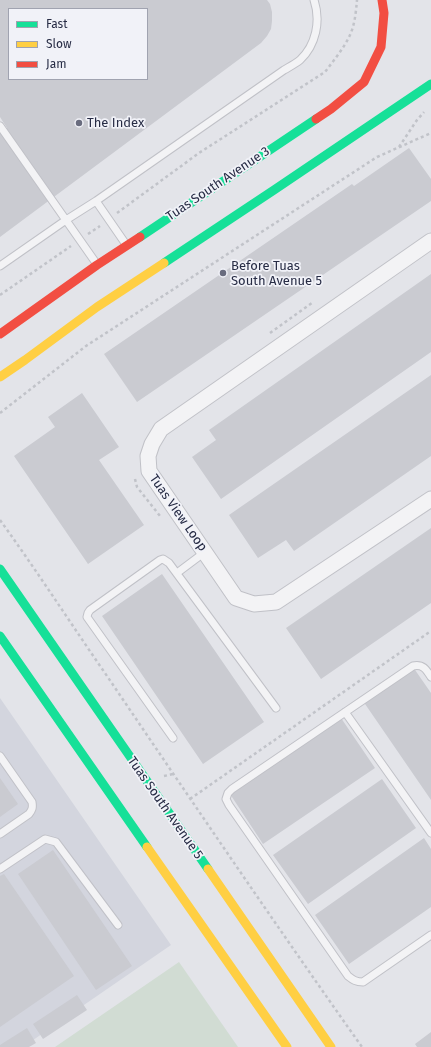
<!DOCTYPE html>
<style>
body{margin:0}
#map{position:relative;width:431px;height:1047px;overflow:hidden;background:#e3e4e9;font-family:"Fira Sans",sans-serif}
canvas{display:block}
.legend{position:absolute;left:8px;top:8px;width:140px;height:72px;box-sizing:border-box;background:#f1f2f8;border:1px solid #a0a3b0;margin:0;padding:5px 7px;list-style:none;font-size:12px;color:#272c45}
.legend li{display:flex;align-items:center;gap:8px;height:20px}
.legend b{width:20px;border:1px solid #a0a3b0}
</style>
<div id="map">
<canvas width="431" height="1047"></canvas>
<ul class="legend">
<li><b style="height:5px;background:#16e098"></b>Fast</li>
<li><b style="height:5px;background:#ffcf43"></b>Slow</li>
<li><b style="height:5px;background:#f24e42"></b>Jam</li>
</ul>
</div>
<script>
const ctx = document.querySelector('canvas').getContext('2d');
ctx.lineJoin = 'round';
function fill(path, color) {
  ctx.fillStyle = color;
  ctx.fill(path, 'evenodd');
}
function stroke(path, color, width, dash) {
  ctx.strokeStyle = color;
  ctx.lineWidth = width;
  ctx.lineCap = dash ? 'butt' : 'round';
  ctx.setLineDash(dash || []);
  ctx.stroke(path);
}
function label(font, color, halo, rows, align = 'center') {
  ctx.font = font + ' "Fira Sans",sans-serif';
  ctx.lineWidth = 3.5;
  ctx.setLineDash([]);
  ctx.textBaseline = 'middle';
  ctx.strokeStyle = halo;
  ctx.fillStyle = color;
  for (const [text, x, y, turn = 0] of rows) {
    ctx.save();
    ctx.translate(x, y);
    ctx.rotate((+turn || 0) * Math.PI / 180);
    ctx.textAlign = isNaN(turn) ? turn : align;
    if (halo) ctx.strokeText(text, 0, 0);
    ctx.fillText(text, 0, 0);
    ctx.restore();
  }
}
fill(new Path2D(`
 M 0,698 L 171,945 L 23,1047 L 0,1047 Z`), '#d3d5de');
fill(new Path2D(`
 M 179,962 L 238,1047 L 55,1047 Z`), '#d1dcd3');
fill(new Path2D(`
 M 0,0 L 267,0 L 270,4 L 272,12 L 272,21 L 271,29 L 267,36 L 261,43 L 0,237 L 0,133 L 7,128 L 0,117 ZM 9,9 L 147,9 L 147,79 L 9,79 Z
 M 409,148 L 431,179 L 431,201 L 137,402 L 104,354 L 352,184 L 354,186 Z
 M 431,274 L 431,352 L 221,499 L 192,457 L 216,440 L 209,430 Z
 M 431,375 L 431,456 L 294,551 L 286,540 L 258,558 L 229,515 Z
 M 82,393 L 119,447 L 99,460 L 144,525 L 88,564 L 14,456 L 55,427 L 48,417 Z
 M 431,528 L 431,603 L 321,679 L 286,628 Z
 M 162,574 L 264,722 L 203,764 L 102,616 Z
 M 413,667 L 431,693 L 431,800 L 363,701 Z
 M 341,718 L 375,768 L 263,844 L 230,794 Z
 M 0,778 L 18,804 L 0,817 Z
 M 382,779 L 416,828 L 308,904 L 273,855 Z
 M 424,838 L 431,849 L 431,907 L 349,964 L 315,915 Z
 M 53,850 L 132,966 L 96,990 L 18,874 Z
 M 4,874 L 74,976 L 0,1027 L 0,876 Z
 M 77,995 L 87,1010 L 43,1039 L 33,1024 Z
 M 27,1028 L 36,1043 L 29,1047 L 0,1047 L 0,1045 Z
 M 431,1032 L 431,1047 L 417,1047 L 415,1044 Z`), '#cacbd1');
const lane = new Path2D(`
 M 0,126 L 96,263
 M 96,201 L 125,243
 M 0,266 L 66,220 L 96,201 L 284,70 C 289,67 295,64 300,60 C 316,45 321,21 314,0
 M 177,573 L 205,552
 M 431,677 C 426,669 423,664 413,666 L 232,789 L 228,793 L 226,799 L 229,805 L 348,976 C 353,980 356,982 363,982 L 431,935
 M 345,712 L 431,833
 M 173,738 L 87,617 L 88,613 L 90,610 L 160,560 L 163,559 L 169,563 L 276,708
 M 0,756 L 32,802 C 33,808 32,810 29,814 L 0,834
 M 0,869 L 45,839 L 56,842 L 118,925`);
const street = new Path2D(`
 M 431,241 L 161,429 L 152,444 L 148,456 L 149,471 L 236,598 L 254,604 L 276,602 L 431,499`);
stroke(lane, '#c0c1c7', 9);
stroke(street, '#c0c1c7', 17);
stroke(new Path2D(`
 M 399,147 L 417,120 L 424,112
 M 117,213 L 199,153 L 325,72 C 334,60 344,48 350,35 C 355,24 356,11 357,0
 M 88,234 L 100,226
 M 0,295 L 71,246
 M 270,333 L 312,303
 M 0,413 L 86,346 L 377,157 L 431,133
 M 135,479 L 137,487 L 160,516
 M 0,520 C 37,571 71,624 107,676 C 191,800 275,924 362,1047
 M 164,776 L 173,774
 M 190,799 L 431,631`), '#c1c3c9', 2.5, [3, 3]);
stroke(lane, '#f3f3f5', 7);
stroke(street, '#f3f3f5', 15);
stroke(new Path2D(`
 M 140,237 L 316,119
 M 164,263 L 274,190 L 431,84
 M 0,569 L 208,869
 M 0,636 L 147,847`), '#16e098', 9);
stroke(new Path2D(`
 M 0,377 L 25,360 L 97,307 L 164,263
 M 147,847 L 287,1047
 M 208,869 L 331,1047`), '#ffcf43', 9);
stroke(new Path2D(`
 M 316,119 L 331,109 L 364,82 L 381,47 L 384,13 L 382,0
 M 0,334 L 97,265 L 140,237`), '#f24e42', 9);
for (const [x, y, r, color] of [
 [79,123,4,"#696c7e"],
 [223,273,4,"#696c7e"]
]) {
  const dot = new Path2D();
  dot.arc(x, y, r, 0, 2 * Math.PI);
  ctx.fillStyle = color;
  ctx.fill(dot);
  stroke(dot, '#f1f2f8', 1.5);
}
label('13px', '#272c45', '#f1f2f8', [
 ["The Index",87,123],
 ["Before Tuas",231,266],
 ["South Avenue 5",231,281]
], 'left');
label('13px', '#272c45', '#f1f2f8', [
 ["Tuas South Avenue 3",218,184,-34],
 ["Tuas View Loop",178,513,55],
 ["Tuas South Avenue 5",165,808,55]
]);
</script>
